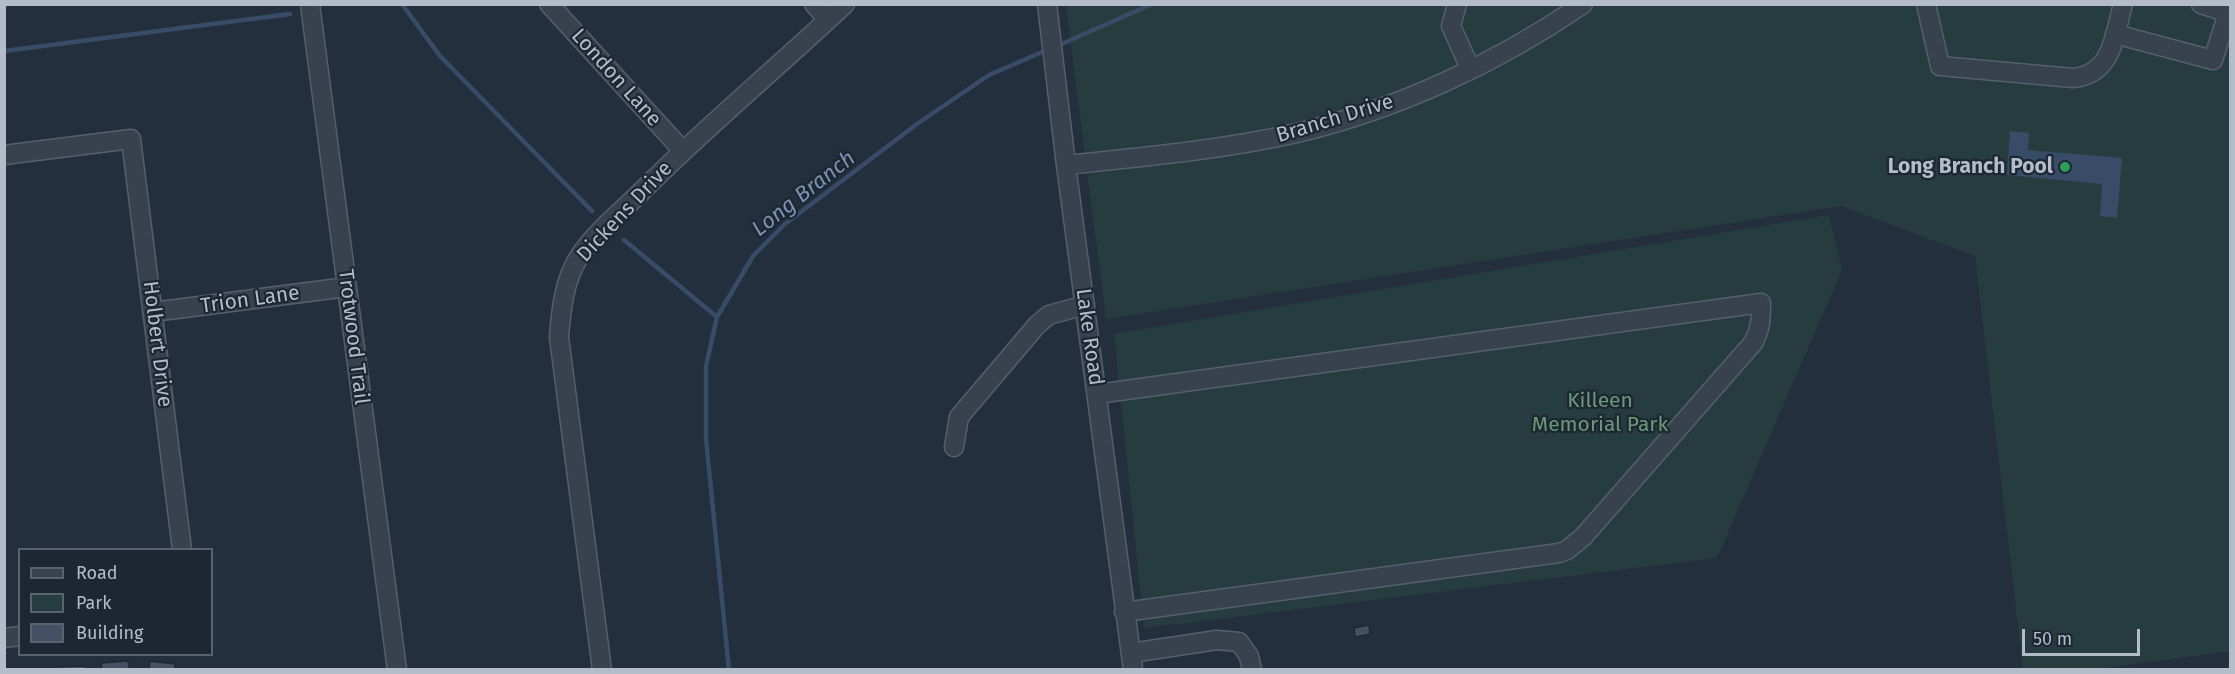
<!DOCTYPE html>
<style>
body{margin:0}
#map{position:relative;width:2235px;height:674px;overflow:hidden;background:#242f3e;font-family:"Fira Sans",sans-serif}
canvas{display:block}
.frame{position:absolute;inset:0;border:6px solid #b4bcc9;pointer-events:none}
.legend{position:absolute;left:18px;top:548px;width:195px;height:108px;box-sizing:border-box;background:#1d2633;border:2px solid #59626f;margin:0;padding:8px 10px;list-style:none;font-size:18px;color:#b4bcc9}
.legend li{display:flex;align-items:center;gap:12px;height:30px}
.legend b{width:30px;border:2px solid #59626f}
.scale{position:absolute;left:2022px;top:629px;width:118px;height:27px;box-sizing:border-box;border:3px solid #b4bcc9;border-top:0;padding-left:8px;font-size:18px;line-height:21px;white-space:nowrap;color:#b4bcc9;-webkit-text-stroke:4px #1d2633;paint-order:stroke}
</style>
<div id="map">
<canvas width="2235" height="674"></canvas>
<div class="frame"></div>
<ul class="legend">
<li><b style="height:8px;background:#38414e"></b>Road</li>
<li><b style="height:16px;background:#263c3f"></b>Park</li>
<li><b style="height:16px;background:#455162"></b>Building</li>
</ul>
<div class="scale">50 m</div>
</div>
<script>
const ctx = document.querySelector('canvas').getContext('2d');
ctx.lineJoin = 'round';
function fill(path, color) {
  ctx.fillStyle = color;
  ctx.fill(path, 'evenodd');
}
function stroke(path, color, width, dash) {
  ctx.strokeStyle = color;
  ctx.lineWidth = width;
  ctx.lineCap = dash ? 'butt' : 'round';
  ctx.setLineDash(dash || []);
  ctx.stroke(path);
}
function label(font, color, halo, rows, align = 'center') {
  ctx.font = font + ' "Fira Sans",sans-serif';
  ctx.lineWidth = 4.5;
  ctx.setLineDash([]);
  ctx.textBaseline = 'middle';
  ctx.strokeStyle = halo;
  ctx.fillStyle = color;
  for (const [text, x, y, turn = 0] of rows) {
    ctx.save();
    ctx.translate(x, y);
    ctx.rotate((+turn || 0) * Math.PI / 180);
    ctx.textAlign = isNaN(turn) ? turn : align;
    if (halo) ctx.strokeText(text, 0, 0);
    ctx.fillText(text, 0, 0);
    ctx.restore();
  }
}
fill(new Path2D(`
 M 1066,5 L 2230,5 L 2230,651 L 2098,669 L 2023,669 L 1975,256 L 1841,206 L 1106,319 Z
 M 1829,215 L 1842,270 L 1717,558 L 1144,628 L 1114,334 Z`), '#263c3f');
fill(new Path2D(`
 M 2010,131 L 2029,133 L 2028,150 L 2122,158 L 2117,218 L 2100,216 L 2102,184 L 2007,175 Z`), '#394c67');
stroke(new Path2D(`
 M 402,4 L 440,56 L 592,211
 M 1057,46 L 1152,4
 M 4,51 L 290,14
 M 624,240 L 717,317
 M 729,670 L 706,439 L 706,366 L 717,317 L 753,256 L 785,224 L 917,124 L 989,75 L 1047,50`), '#394c67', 4.5);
const building = new Path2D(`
 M 1369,625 L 1370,634 L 1355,637 L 1354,628 Z
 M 128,661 L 129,670 L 102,670 L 101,663 Z
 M 150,661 L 175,664 L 175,670 L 149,670 Z
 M 85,666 L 85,670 L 57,670 L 56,667 Z`);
fill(building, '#455162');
stroke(building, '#1f2835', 1.5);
const minor = new Path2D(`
 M 310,4 L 397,670
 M 549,4 L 683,151
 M 814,4 L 828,20
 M 1047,4 L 1066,165 L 1133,670
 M 1457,4 L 1451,26 L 1470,68
 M 1926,4 L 1940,66 L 2073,78 C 2113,74 2114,36 2123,4
 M 2115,34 L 2213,60 L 2228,13 L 2201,4
 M 4,155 L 131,139 L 182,550
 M 1066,165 C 1143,157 1221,150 1297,133 C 1398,109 1497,63 1583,4
 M 153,312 L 347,287
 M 1097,394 L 1761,303 C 1761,318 1761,329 1753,343 L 1583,537 L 1567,550 L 1559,553 L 1124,612
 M 954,447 L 959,417 L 1037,325 L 1049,315 L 1085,305
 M 4,638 L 20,636
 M 1131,653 L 1217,640 L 1239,642 L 1249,656 L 1252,670
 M 602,670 L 559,337 C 561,311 564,280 579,257 C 595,232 621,212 642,191 C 707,126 778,67 845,4`);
stroke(minor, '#565f6c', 21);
stroke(minor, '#38414e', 18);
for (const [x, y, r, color] of [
 [2065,167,6,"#2e9e5b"]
]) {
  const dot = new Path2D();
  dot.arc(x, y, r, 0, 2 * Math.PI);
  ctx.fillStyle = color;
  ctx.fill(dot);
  stroke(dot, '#1d2633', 2);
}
label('21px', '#b4bcc9', '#1d2633', [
 ["London Lane",616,78,48],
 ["Branch Drive",1335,119,-17],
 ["Dickens Drive",625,212,-47],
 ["Trion Lane",250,300,-8],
 ["Trotwood Trail",353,337,83],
 ["Lake Road",1089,337,82],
 ["Holbert Drive",157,344,83]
]);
label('bold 21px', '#b4bcc9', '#1d2633', [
 ["Long Branch Pool",2053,167]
], 'right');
label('21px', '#6b9a76', '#1d2633', [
 ["Killeen",1600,401],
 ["Memorial Park",1600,425]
]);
label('italic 22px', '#7c92b1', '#1d2633', [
 ["Long Branch",804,194,-38]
]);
</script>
